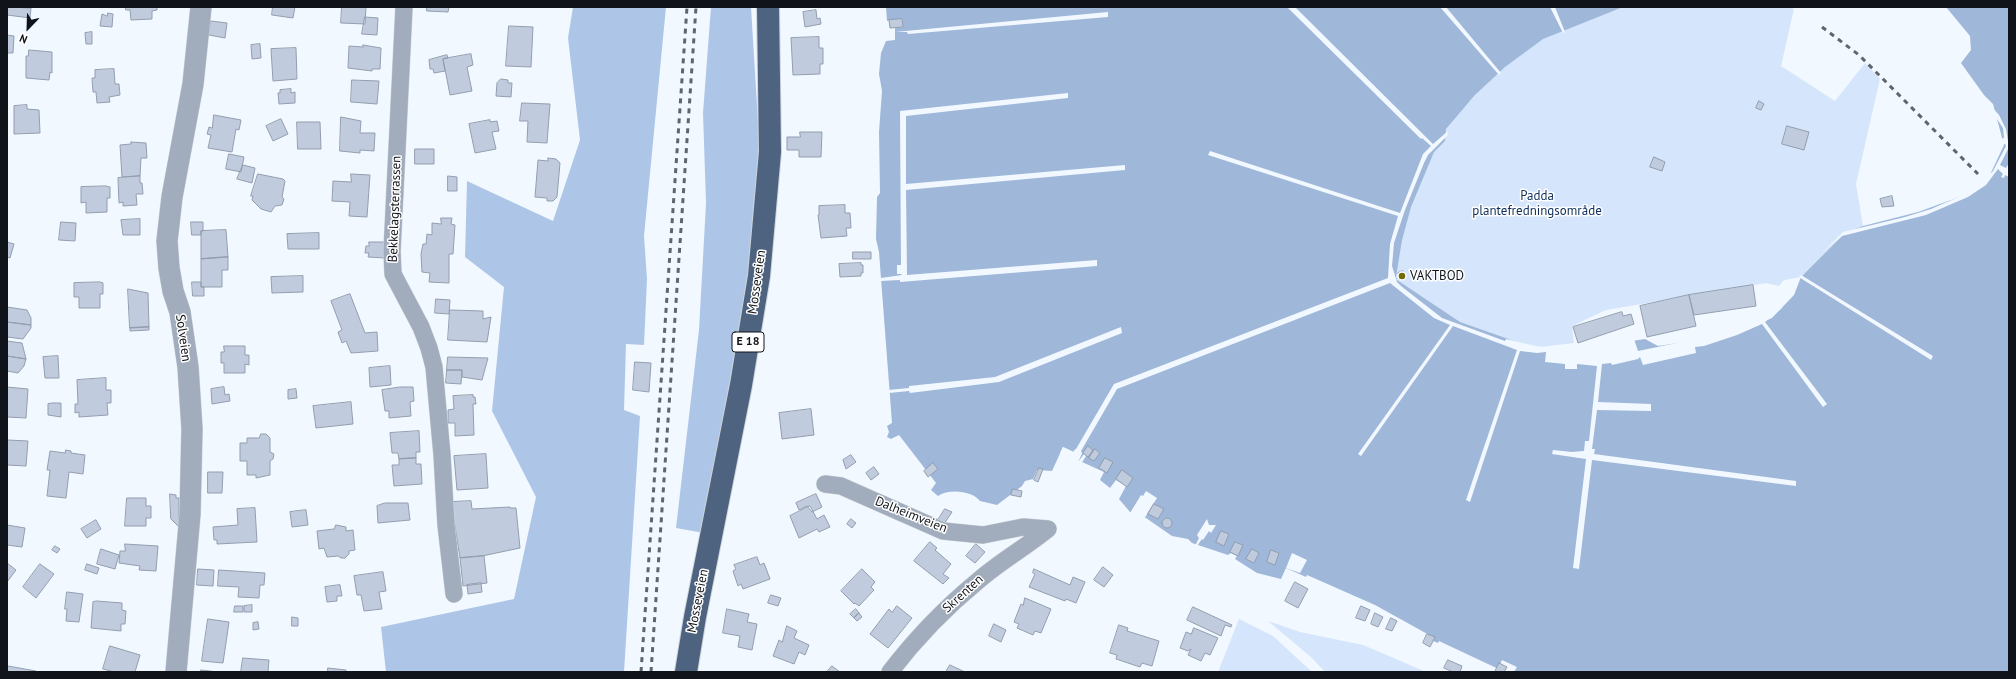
<!DOCTYPE html>
<meta charset="utf-8">
<style>
body{margin:0}
#map{position:relative;width:2016px;height:679px;overflow:hidden;background:#f2f8ff;font-family:"PT Sans",sans-serif}
canvas{display:block}
.frame{position:absolute;inset:0;border:8px solid #10141a;pointer-events:none}
.north{position:absolute;left:8px;top:8px;width:40px;height:40px;-webkit-text-stroke:3px #fff;paint-order:stroke;rotate:203deg;font-size:11px;font-weight:700;line-height:16px;text-align:center;color:#10141a}
.north::after{content:'';display:block;margin:auto;width:14px;height:18px;background:#10141a;clip-path:polygon(50% 0,100% 100%,50% 72%,0 100%)}
</style>
<div id="map">
<canvas width="2016" height="679"></canvas>
<div class="frame"></div>
<div class="north">N</div>
</div>
<script>
const ctx = document.querySelector('canvas').getContext('2d');
ctx.lineJoin = 'round';
function fill(path, color) {
  ctx.fillStyle = color;
  ctx.fill(path, 'evenodd');
}
function stroke(path, color, width, dash) {
  ctx.strokeStyle = color;
  ctx.lineWidth = width;
  ctx.lineCap = dash ? 'butt' : 'round';
  ctx.setLineDash(dash || []);
  ctx.stroke(path);
}
function label(font, color, halo, rows, align = 'center') {
  ctx.font = font + ' "PT Sans",sans-serif';
  ctx.lineWidth = 3;
  ctx.setLineDash([]);
  ctx.textBaseline = 'middle';
  ctx.strokeStyle = halo;
  ctx.fillStyle = color;
  for (const [text, x, y, turn = 0] of rows) {
    ctx.save();
    ctx.translate(x, y);
    ctx.rotate((+turn || 0) * Math.PI / 180);
    ctx.textAlign = isNaN(turn) ? turn : align;
    if (halo) ctx.strokeText(text, 0, 0);
    ctx.fillText(text, 0, 0);
    ctx.restore();
  }
}
fill(new Path2D(`
 M 1623,7 L 1790,7 L 1794,9 L 1781,66 L 1835,101 L 1865,63 L 1880,79 L 1856,184 L 1863,226 L 1845,233 L 1801,277 L 1784,280 L 1779,286 L 1766,283 L 1606,310 L 1572,326 L 1574,345 L 1547,347 L 1527,346 L 1448,320 L 1401,286 L 1388,266 L 1403,204 L 1445,133 L 1446,129 C 1472,98 1507,57 1544,38 C 1569,25 1597,17 1623,7 Z
 M 1239,619 L 1273,636 L 1312,672 L 1218,672 Z
 M 1268,621 L 1300,632 L 1363,645 L 1424,671 L 1325,672 L 1312,658 Z`), '#d5e5fb');
fill(new Path2D(`
 M 573,7 L 666,7 L 644,236 L 647,279 L 644,345 L 626,344 L 624,410 L 640,416 L 624,672 L 386,672 L 381,627 L 514,599 L 536,497 L 492,411 L 504,287 L 465,257 L 467,181 L 553,221 L 580,140 L 568,38 Z
 M 711,7 L 751,7 L 760,154 L 752,264 L 704,533 L 676,528 L 699,330 L 706,203 L 703,113 Z`), '#adc6e8');
fill(new Path2D(`
 M 886,7 L 1623,7 L 1543,39 L 1505,67 L 1475,95 L 1446,129 L 1445,141 L 1434,152 L 1411,207 L 1402,240 L 1396,277 L 1397,280 L 1460,322 L 1531,347 L 1611,351 L 1632,341 L 1645,339 L 1658,346 L 1705,339 L 1747,329 L 1772,318 L 1794,295 L 1801,277 L 1845,233 L 1863,226 L 1918,212 L 1973,192 L 1989,177 L 2004,145 L 1993,104 L 1984,95 L 1961,63 L 1971,50 L 1970,36 L 1946,7 L 2009,7 L 2009,672 L 1505,672 L 1439,641 L 1438,643 L 1433,641 L 1431,636 L 1375,605 L 1307,575 L 1306,577 L 1286,568 L 1281,579 L 1257,573 L 1235,559 L 1237,556 L 1231,553 L 1228,555 L 1192,543 L 1188,539 L 1172,536 L 1146,518 L 1130,512 L 1119,499 L 1126,486 L 1116,480 L 1110,488 L 1100,480 L 1104,472 L 1082,462 L 1078,462 L 1082,453 L 1075,449 L 1074,452 L 1063,447 L 1052,471 L 1037,470 L 1033,479 L 1025,481 L 1022,486 L 997,505 L 980,501 C 973,491 949,488 938,496 L 931,490 L 936,483 L 899,435 L 891,439 L 887,437 L 889,432 L 887,426 L 892,423 L 879,252 L 876,239 L 877,197 L 880,193 L 879,132 L 882,91 L 879,74 L 881,53 L 886,41 L 895,40 L 895,28 L 903,27 L 902,19 L 887,21 Z`), '#9fb7d9');
fill(new Path2D(`
 M 1287,7 L 1295,7 L 1433,144 L 1448,131 L 1447,136 L 1428,155 L 1424,163 L 1405,210 L 1394,243 L 1392,266 L 1397,282 L 1401,286 L 1442,318 L 1505,341 L 1506,339 L 1540,347 L 1574,343 L 1611,349 L 1634,339 L 1638,351 L 1701,338 L 1746,327 L 1771,316 L 1783,304 L 1782,308 L 1765,322 L 1827,404 L 1823,407 L 1762,324 L 1737,335 L 1704,346 L 1695,347 L 1696,353 L 1643,365 L 1640,357 L 1638,359 L 1612,365 L 1611,363 L 1602,364 L 1598,402 L 1651,404 L 1651,411 L 1597,410 L 1592,449 L 1595,449 L 1594,454 L 1796,481 L 1796,486 L 1592,460 L 1579,569 L 1573,568 L 1586,459 L 1552,454 L 1553,450 L 1572,452 L 1584,451 L 1585,441 L 1589,441 L 1597,366 L 1577,364 L 1577,369 L 1565,369 L 1565,364 L 1545,362 L 1546,352 L 1537,353 L 1520,351 L 1470,502 L 1466,500 L 1517,350 L 1453,326 L 1361,456 L 1358,454 L 1450,325 L 1434,318 L 1390,283 L 1117,389 L 1081,451 L 1082,453 L 1078,462 L 1084,454 L 1086,456 L 1081,464 L 1077,464 L 1075,462 L 1080,453 L 1076,452 L 1073,454 L 1064,450 L 1062,454 L 1060,453 L 1063,447 L 1073,452 L 1076,449 L 1114,384 L 1388,278 L 1390,244 L 1398,216 L 1208,155 L 1210,151 L 1400,213 L 1423,154 L 1431,146 L 1422,138 L 1421,139 Z
 M 1440,7 L 1446,7 L 1501,73 L 1499,75 Z
 M 1550,7 L 1555,7 L 1565,32 L 1563,33 Z
 M 1108,12 L 1108,17 L 908,34 L 907,32 L 895,32 Z
 M 1068,93 L 1068,98 L 906,116 L 906,184 L 1125,165 L 1125,170 L 906,190 L 907,275 L 1097,260 L 1097,266 L 900,282 L 900,280 L 881,281 L 881,278 L 902,275 L 901,274 L 897,274 L 897,265 L 901,265 L 900,111 Z
 M 1992,107 L 1999,115 L 2006,129 L 2009,147 L 2000,165 L 2006,168 L 2009,163 L 2009,177 L 2005,175 L 2004,178 L 2001,177 L 2003,174 L 1998,169 L 1986,185 L 1968,197 L 1926,215 L 1842,236 L 1823,252 L 1843,232 L 1905,217 L 1931,209 L 1970,192 L 1980,184 L 1993,171 L 2006,146 L 2005,144 L 2003,144 L 2001,139 L 2004,138 L 2003,128 L 1993,113 Z
 M 1801,275 L 1933,356 L 1931,360 L 1802,279 L 1799,277 Z
 M 1121,327 L 1122,333 L 999,382 L 910,393 L 909,391 L 889,393 L 888,390 L 909,388 L 909,386 L 995,377 Z
 M 1146,491 L 1157,498 L 1144,519 L 1130,513 L 1141,495 L 1143,496 Z
 M 1207,519 L 1209,525 L 1216,525 L 1211,533 L 1209,531 L 1203,540 L 1202,539 L 1197,546 L 1195,546 L 1199,538 L 1197,535 Z
 M 1292,553 L 1307,560 L 1300,573 L 1286,568 Z
 M 1502,660 L 1517,667 L 1514,672 L 1501,672 L 1497,670 Z`), '#f2f8ff');
const building = new Path2D(`
 M 7,7 L 31,8 L 30,18 L 7,15 Z
 M 126,7 L 157,7 L 157,10 L 152,11 L 152,19 L 131,20 L 130,10 L 126,10 Z
 M 273,7 L 295,7 L 293,18 L 272,15 Z
 M 342,7 L 366,7 L 365,24 L 341,23 Z
 M 427,7 L 449,7 L 448,12 L 427,11 Z
 M 816,10 L 817,19 L 820,18 L 821,24 L 805,27 L 803,12 Z
 M 108,13 L 113,14 L 112,27 L 100,26 L 102,14 L 107,16 Z
 M 365,17 L 378,18 L 377,35 L 362,34 Z
 M 902,19 L 903,27 L 890,28 L 889,20 Z
 M 211,21 L 227,23 L 225,38 L 209,35 Z
 M 509,26 L 533,27 L 531,67 L 506,66 Z
 M 92,32 L 92,44 L 86,44 L 85,33 Z
 M 7,35 L 14,36 L 13,53 L 7,53 Z
 M 819,37 L 819,48 L 823,48 L 823,64 L 820,64 L 820,74 L 793,75 L 791,38 Z
 M 260,44 L 261,58 L 252,59 L 251,45 Z
 M 363,45 L 381,48 L 380,69 L 372,69 L 372,71 L 348,68 L 349,46 L 363,47 Z
 M 296,48 L 297,79 L 273,81 L 271,49 Z
 M 29,50 L 52,52 L 52,73 L 50,72 L 49,80 L 26,78 L 26,56 L 28,56 Z
 M 471,54 L 473,65 L 467,67 L 472,91 L 450,95 L 443,59 Z
 M 447,55 L 448,58 L 443,59 L 445,71 L 434,73 L 433,69 L 430,69 L 429,60 Z
 M 114,69 L 115,84 L 119,84 L 120,95 L 109,97 L 110,102 L 97,103 L 96,92 L 93,92 L 92,78 L 95,78 L 95,70 Z
 M 501,79 L 508,80 L 508,83 L 512,83 L 511,97 L 496,96 L 497,83 Z
 M 352,80 L 379,81 L 377,104 L 351,102 Z
 M 291,89 L 291,93 L 295,92 L 295,103 L 279,104 L 278,93 L 280,93 L 280,90 Z
 M 1759,101 L 1764,104 L 1761,110 L 1756,108 Z
 M 522,103 L 550,104 L 547,143 L 527,142 L 528,121 L 520,121 Z
 M 27,105 L 27,109 L 39,110 L 40,133 L 14,134 L 14,106 Z
 M 214,115 L 241,120 L 239,130 L 236,129 L 232,152 L 208,148 L 211,135 L 207,134 L 209,127 L 212,128 Z
 M 341,117 L 361,121 L 360,133 L 375,133 L 374,151 L 360,150 L 360,153 L 340,151 Z
 M 281,119 L 288,134 L 273,141 L 266,126 Z
 M 490,120 L 490,122 L 497,121 L 499,131 L 492,132 L 496,149 L 475,153 L 469,124 Z
 M 297,122 L 320,122 L 321,149 L 298,149 Z
 M 1787,126 L 1809,132 L 1804,150 L 1782,144 Z
 M 800,132 L 822,132 L 821,157 L 799,157 L 799,150 L 787,150 L 787,137 L 800,137 Z
 M 131,142 L 146,143 L 147,158 L 141,158 L 140,176 L 122,177 L 120,145 L 131,144 Z
 M 415,149 L 434,149 L 434,164 L 415,164 Z
 M 229,154 L 244,157 L 241,172 L 226,169 Z
 M 1654,157 L 1665,162 L 1662,171 L 1650,167 Z
 M 548,158 L 556,159 L 560,163 L 557,197 L 553,201 L 547,201 L 547,198 L 535,197 L 538,160 L 548,161 Z
 M 243,165 L 255,168 L 252,183 L 237,179 Z
 M 258,174 L 283,179 L 285,181 L 282,197 L 284,199 L 282,205 L 275,206 L 271,212 L 261,209 L 252,200 L 253,196 L 251,196 Z
 M 351,174 L 370,175 L 367,217 L 349,216 L 350,202 L 332,201 L 333,181 L 351,182 Z
 M 140,176 L 140,183 L 142,183 L 143,194 L 136,194 L 137,205 L 123,206 L 123,202 L 119,203 L 118,178 Z
 M 448,176 L 457,177 L 457,191 L 448,191 Z
 M 106,186 L 110,187 L 110,198 L 107,198 L 107,212 L 86,213 L 86,202 L 81,203 L 81,187 Z
 M 1892,196 L 1894,206 L 1882,207 L 1880,199 Z
 M 845,205 L 845,213 L 850,213 L 851,228 L 846,228 L 847,236 L 821,238 L 818,215 L 819,215 L 819,206 Z
 M 441,218 L 452,218 L 451,224 L 455,225 L 453,254 L 449,254 L 449,283 L 429,282 L 430,273 L 422,272 L 421,254 L 423,244 L 426,244 L 427,234 L 432,235 L 432,223 L 441,224 Z
 M 140,219 L 140,235 L 123,235 L 121,220 Z
 M 61,222 L 76,223 L 75,241 L 59,240 Z
 M 191,222 L 203,222 L 203,231 L 201,231 L 201,235 L 192,235 Z
 M 226,230 L 228,257 L 201,259 L 201,231 Z
 M 319,233 L 319,249 L 288,249 L 287,234 Z
 M 7,242 L 14,244 L 10,258 L 7,257 Z
 M 369,242 L 385,242 L 385,258 L 368,257 L 369,253 L 365,253 L 366,246 L 369,246 Z
 M 853,252 L 871,252 L 871,259 L 853,259 Z
 M 228,257 L 228,270 L 222,270 L 222,287 L 201,287 L 201,259 Z
 M 861,263 L 861,265 L 863,265 L 863,273 L 861,273 L 861,276 L 840,277 L 839,264 Z
 M 1403,271 L 1406,278 L 1401,280 L 1398,273 Z
 M 303,276 L 303,292 L 272,293 L 271,277 Z
 M 100,282 L 103,283 L 103,294 L 100,294 L 100,308 L 79,308 L 79,297 L 74,297 L 74,283 Z
 M 192,282 L 201,282 L 201,287 L 204,287 L 204,296 L 193,296 Z
 M 1753,285 L 1756,306 L 1694,315 L 1689,295 Z
 M 128,289 L 148,293 L 149,327 L 130,328 Z
 M 350,294 L 365,333 L 377,332 L 378,351 L 351,353 L 346,341 L 342,343 L 338,332 L 342,330 L 331,301 Z
 M 1689,295 L 1696,326 L 1647,337 L 1640,306 Z
 M 436,299 L 450,300 L 449,314 L 435,313 Z
 M 7,307 L 27,310 L 31,318 L 31,325 L 7,322 Z
 M 450,310 L 483,311 L 483,319 L 491,317 L 487,342 L 448,340 Z
 M 1622,312 L 1623,316 L 1631,314 L 1634,324 L 1578,343 L 1573,327 Z
 M 7,322 L 31,325 L 31,328 L 23,339 L 7,337 Z
 M 149,327 L 149,330 L 130,331 L 130,328 Z
 M 7,341 L 22,343 L 26,359 L 7,356 Z
 M 224,346 L 245,346 L 245,355 L 249,355 L 249,365 L 245,364 L 245,373 L 224,373 L 224,363 L 221,363 L 221,352 L 224,352 Z
 M 7,356 L 26,359 L 24,366 L 18,373 L 7,371 Z
 M 58,356 L 59,378 L 45,378 L 43,357 Z
 M 448,357 L 488,358 L 482,380 L 462,377 L 462,370 L 447,370 Z
 M 635,362 L 651,363 L 649,392 L 633,390 Z
 M 390,366 L 391,385 L 370,387 L 369,368 Z
 M 447,370 L 462,370 L 461,384 L 446,383 Z
 M 106,378 L 106,390 L 111,390 L 111,403 L 107,403 L 108,415 L 79,417 L 79,412 L 75,413 L 75,404 L 78,404 L 77,380 Z
 M 7,387 L 28,389 L 26,418 L 7,417 Z
 M 224,387 L 225,395 L 229,394 L 230,401 L 212,404 L 211,389 Z
 M 400,387 L 413,387 L 414,401 L 410,402 L 411,416 L 389,418 L 389,411 L 385,411 L 382,390 Z
 M 296,389 L 297,398 L 288,399 L 288,390 Z
 M 473,395 L 473,397 L 475,397 L 476,404 L 473,404 L 474,435 L 455,436 L 455,423 L 448,423 L 448,410 L 454,409 L 453,396 Z
 M 351,402 L 353,424 L 316,428 L 313,406 Z
 M 52,403 L 61,403 L 61,417 L 48,415 L 48,404 Z
 M 811,409 L 814,435 L 782,439 L 779,413 Z
 M 419,431 L 420,452 L 416,452 L 416,458 L 399,459 L 398,453 L 392,453 L 390,433 Z
 M 261,434 L 266,434 L 270,438 L 270,452 L 274,454 L 273,459 L 270,461 L 270,475 L 256,478 L 256,475 L 247,475 L 247,461 L 240,461 L 240,443 L 247,443 L 247,438 L 259,438 Z
 M 8,440 L 28,441 L 26,466 L 7,465 Z
 M 1088,446 L 1093,450 L 1088,457 L 1083,453 Z
 M 1095,449 L 1100,453 L 1094,461 L 1089,458 Z
 M 66,450 L 71,451 L 71,453 L 85,455 L 83,474 L 69,472 L 66,498 L 47,496 L 50,470 L 47,470 L 50,451 L 65,453 Z
 M 486,454 L 488,488 L 457,490 L 454,456 Z
 M 851,455 L 856,462 L 846,469 L 843,460 Z
 M 416,458 L 416,464 L 421,464 L 422,484 L 394,486 L 392,465 L 399,465 L 399,459 Z
 M 1105,458 L 1113,462 L 1107,473 L 1099,468 Z
 M 933,463 L 938,469 L 928,477 L 924,471 Z
 M 874,467 L 879,474 L 871,480 L 866,473 Z
 M 1039,468 L 1043,469 L 1038,482 L 1034,480 Z
 M 1122,470 L 1133,478 L 1127,487 L 1116,479 Z
 M 208,472 L 223,472 L 222,493 L 208,493 Z
 M 1013,489 L 1022,491 L 1021,497 L 1011,495 Z
 M 170,494 L 176,495 L 176,498 L 179,498 L 179,527 L 171,519 Z
 M 816,494 L 822,507 L 812,512 L 807,506 L 799,510 L 796,503 Z
 M 127,498 L 146,498 L 146,506 L 151,506 L 151,518 L 146,518 L 146,526 L 125,526 Z
 M 471,501 L 472,509 L 510,507 L 510,508 L 516,508 L 520,548 L 482,556 L 460,558 L 451,502 Z
 M 385,503 L 408,503 L 410,520 L 378,523 L 377,506 Z
 M 1154,504 L 1164,509 L 1158,519 L 1148,514 Z
 M 810,506 L 817,519 L 824,515 L 830,527 L 819,532 L 817,529 L 799,538 L 790,516 Z
 M 255,508 L 257,542 L 217,544 L 217,540 L 214,540 L 213,527 L 238,525 L 237,509 Z
 M 945,509 L 952,512 L 944,524 L 938,520 Z
 M 306,510 L 308,525 L 292,527 L 290,512 Z
 M1162 523a5 5 0 1 1 10 0a5 5 0 1 1-10 0Z
 M 851,519 L 856,523 L 852,528 L 847,524 Z
 M 96,520 L 101,529 L 87,538 L 81,529 Z
 M 7,525 L 25,528 L 22,547 L 7,545 Z
 M 336,525 L 346,527 L 346,531 L 353,530 L 355,550 L 349,551 L 349,554 L 345,558 L 341,558 L 338,556 L 327,557 L 324,548 L 319,549 L 317,531 L 334,529 Z
 M 1221,531 L 1229,534 L 1224,546 L 1216,542 Z
 M 930,542 L 937,548 L 935,550 L 951,564 L 943,574 L 949,578 L 943,584 L 914,561 Z
 M 1235,542 L 1243,545 L 1238,556 L 1230,552 Z
 M 125,544 L 158,546 L 156,571 L 139,570 L 140,566 L 119,563 L 120,551 L 125,551 Z
 M 976,544 L 985,552 L 975,563 L 966,556 Z
 M 55,546 L 60,549 L 57,553 L 52,550 Z
 M 101,549 L 119,555 L 115,569 L 97,564 Z
 M 1252,549 L 1259,553 L 1254,563 L 1246,559 Z
 M 1271,550 L 1279,553 L 1275,565 L 1267,562 Z
 M 484,556 L 487,583 L 463,586 L 460,558 Z
 M 757,557 L 760,565 L 764,563 L 770,579 L 743,589 L 741,584 L 738,586 L 733,571 L 736,569 L 734,565 Z
 M 7,563 L 16,570 L 7,582 Z
 M 40,564 L 54,574 L 36,598 L 23,587 Z
 M 87,564 L 99,568 L 97,574 L 85,570 Z
 M 1103,567 L 1113,575 L 1104,587 L 1094,580 Z
 M 198,569 L 214,570 L 213,586 L 197,585 Z
 M 862,569 L 875,582 L 871,587 L 874,590 L 859,606 L 855,603 L 854,604 L 841,591 Z
 M 1034,569 L 1070,585 L 1073,577 L 1085,582 L 1076,603 L 1066,599 L 1065,601 L 1029,587 L 1035,574 L 1033,573 Z
 M 219,570 L 265,573 L 264,585 L 260,585 L 259,598 L 238,597 L 239,587 L 218,586 Z
 M 383,572 L 386,591 L 379,592 L 382,609 L 364,611 L 361,595 L 357,595 L 354,576 Z
 M 1295,582 L 1308,589 L 1298,608 L 1285,601 Z
 M 481,583 L 482,592 L 468,594 L 467,585 Z
 M 340,585 L 342,596 L 337,596 L 337,601 L 327,602 L 325,587 Z
 M 67,592 L 83,594 L 79,622 L 66,621 L 67,609 L 65,609 Z
 M 771,595 L 781,598 L 778,606 L 768,603 Z
 M 1025,598 L 1051,609 L 1041,633 L 1035,631 L 1033,635 L 1017,628 L 1019,624 L 1014,622 L 1021,604 L 1023,605 Z
 M 97,601 L 122,603 L 122,610 L 126,611 L 125,624 L 121,624 L 121,631 L 91,628 L 93,602 Z
 M 252,605 L 252,612 L 244,612 L 244,606 Z
 M 235,606 L 243,606 L 243,612 L 234,612 Z
 M 897,606 L 912,618 L 888,648 L 870,634 L 889,609 L 892,612 Z
 M 1361,606 L 1370,610 L 1365,621 L 1356,618 Z
 M 1193,607 L 1232,625 L 1231,627 L 1225,625 L 1221,636 L 1187,620 Z
 M 727,609 L 749,614 L 747,622 L 757,624 L 752,650 L 738,647 L 740,636 L 723,633 Z
 M 856,609 L 859,613 L 854,618 L 850,614 Z
 M 859,613 L 862,617 L 857,621 L 854,618 Z
 M 1375,613 L 1383,617 L 1378,627 L 1371,624 Z
 M 292,617 L 298,618 L 298,626 L 292,626 Z
 M 1391,618 L 1397,621 L 1392,631 L 1386,629 Z
 M 208,619 L 229,622 L 223,663 L 202,661 Z
 M 258,622 L 259,629 L 253,630 L 253,623 Z
 M 994,624 L 1006,630 L 1001,642 L 989,636 Z
 M 1119,625 L 1128,628 L 1127,631 L 1159,641 L 1152,666 L 1142,663 L 1140,667 L 1116,659 L 1117,655 L 1110,653 Z
 M 787,626 L 797,631 L 794,638 L 809,645 L 805,655 L 799,652 L 794,664 L 773,656 L 779,640 L 782,642 Z
 M 1194,628 L 1218,638 L 1210,655 L 1205,653 L 1201,661 L 1188,655 L 1191,649 L 1188,651 L 1180,648 L 1186,632 L 1191,634 Z
 M 1427,634 L 1435,637 L 1430,647 L 1423,643 Z
 M 110,646 L 140,655 L 135,672 L 114,672 L 103,669 Z
 M 243,658 L 269,660 L 268,672 L 241,672 Z
 M 1448,660 L 1462,666 L 1460,672 L 1453,672 L 1444,668 Z
 M 1499,663 L 1507,667 L 1504,672 L 1495,672 Z
 M 950,665 L 965,672 L 946,672 Z
 M 8,666 L 36,671 L 36,672 L 7,672 Z
 M 832,666 L 840,672 L 827,672 Z
 M 328,668 L 346,670 L 346,672 L 328,672 Z
 M 201,670 L 218,672 L 201,672 Z`);
fill(building, '#c0ccde');
stroke(building, '#929eaf', 1);
const minor = new Path2D(`
 M 404,7 L 392,251 L 393,274 L 421,327 L 429,348 L 434,367 L 442,455 L 446,525 L 454,594
 M 825,484 L 841,486 L 943,531 L 983,535 L 1023,527 L 1048,529
 M 890,672 C 916,638 946,607 979,580 C 1001,561 1026,547 1048,529`);
const tertiary = new Path2D(`
 M 176,672 L 190,514 L 192,429 L 188,367 L 180,312 L 173,291 L 169,268 L 167,241 L 172,197 L 193,84 L 201,7`);
const trunk = new Path2D(`
 M 686,672 L 695,617 L 741,385 L 759,276 L 770,152 L 768,7`);
stroke(minor, '#ced4da', 18);
stroke(tertiary, '#ced4da', 22);
stroke(trunk, '#ced4da', 24);
stroke(minor, '#a1acbc', 17);
stroke(tertiary, '#a1acbc', 21);
stroke(trunk, '#4e6380', 22);
stroke(new Path2D(`
 M 1822,27 L 1859,55 L 1978,174
 M 641,672 L 687,7
 M 651,672 L 696,7`), '#60646b', 3, [5, 5]);
for (const [x, y, r, color] of [
 [1402,276,4,"#6f6a05"]
]) {
  const dot = new Path2D();
  dot.arc(x, y, r, 0, 2 * Math.PI);
  ctx.fillStyle = color;
  ctx.fill(dot);
  stroke(dot, '#fff', 1.5);
}
for (const [x, y, w] of [
 [748,342,32]
]) {
  const box = new Path2D();
  box.roundRect(x - w / 2, y - 10, w, 20, 3);
  ctx.fillStyle = '#fff';
  ctx.fill(box);
  stroke(box, '#10141a', 1);
}
label('bold 12px', '#10141a', null, [
 ["E 18",748,342]
]);
label('13px', '#0f2f5a', '#fff', [
 ["Padda",1537,196],
 ["plantefredningsområde",1537,211]
]);
label('13px', '#10141a', '#fff', [
 ["Bekkelagsterrassen",395,209,-88],
 ["Mosseveien",757,282,-82],
 ["Solveien",183,338,82],
 ["Dalheimveien",911,515,22],
 ["Skrenten",963,594,-42],
 ["Mosseveien",698,601,-79]
]);
label('13px', '#10141a', '#fff', [
 ["VAKTBOD",1410,276]
], 'left');
</script>
